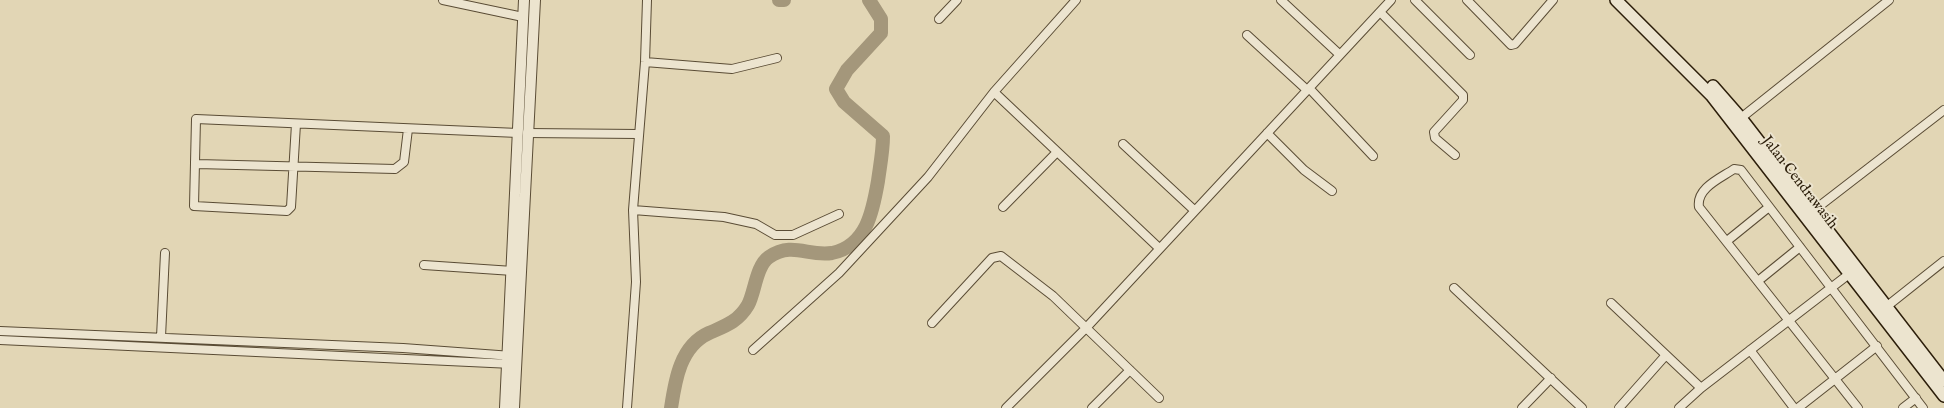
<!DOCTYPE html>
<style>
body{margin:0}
canvas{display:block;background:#e2d6b5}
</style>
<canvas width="1944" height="408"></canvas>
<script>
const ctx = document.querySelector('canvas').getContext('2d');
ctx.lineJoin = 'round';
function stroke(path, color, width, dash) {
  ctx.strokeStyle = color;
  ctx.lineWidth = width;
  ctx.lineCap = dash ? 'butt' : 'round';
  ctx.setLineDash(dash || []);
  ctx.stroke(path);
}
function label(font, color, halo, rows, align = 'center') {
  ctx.font = font + ' "IM FELL English",serif';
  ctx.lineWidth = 4;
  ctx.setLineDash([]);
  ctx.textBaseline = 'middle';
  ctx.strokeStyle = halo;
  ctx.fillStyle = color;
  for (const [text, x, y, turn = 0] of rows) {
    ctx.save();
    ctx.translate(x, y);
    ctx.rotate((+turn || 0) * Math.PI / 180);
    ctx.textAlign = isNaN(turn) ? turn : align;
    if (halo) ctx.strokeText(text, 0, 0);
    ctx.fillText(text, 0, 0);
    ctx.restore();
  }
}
stroke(new Path2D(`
 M 779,0 L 784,0
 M 671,408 C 675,381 680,346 709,333 C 725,326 738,322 748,305 C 755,292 756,266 769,257 C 793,241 808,257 832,253 C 867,246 873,210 878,181 C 880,166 883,151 883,136 L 844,102 L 836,89 L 847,70 L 881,33 L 881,19 L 869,0`), '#a4977b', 14);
const minor = new Path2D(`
 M 443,0 L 523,17
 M 1281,0 L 1339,54
 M 1415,0 L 1470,55
 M 1467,0 L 1511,45 L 1515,44 L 1553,0
 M 1380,12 L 1463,95 L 1463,100 L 1434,132 L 1435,138 L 1455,155
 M 939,19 L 957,0
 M 1247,35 L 1307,90
 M 645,62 L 732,69 L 777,58
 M 1309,88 L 1373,156
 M 994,92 L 1159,248
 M 1741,118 L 1889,0
 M 296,124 L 291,207 L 287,211 L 194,206 L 196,119 L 518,133
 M 527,133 L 638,134
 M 1267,133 L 1304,170 L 1332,191
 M 1123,144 L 1194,210
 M 197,164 L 395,169 L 404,162 L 408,129
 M 1003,207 L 1057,152
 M 633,210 L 724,217 L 756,224 L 775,235 L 793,235 L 839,214
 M 1813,211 L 1944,110
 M 1727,241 L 1769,207
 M 424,265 L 513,271
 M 1758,281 L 1800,247
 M 1454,288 L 1582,408
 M 1611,303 L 1701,388
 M 1886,307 L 1944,261
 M 932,323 L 992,258 L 1001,256 L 1053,296 L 1159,398
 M 0,331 L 403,348 L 512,356
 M 161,337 L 165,253
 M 0,340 L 512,364
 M 753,350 L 839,273 L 928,177 L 994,92 L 1076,0
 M 1750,350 L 1794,408
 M 627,408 L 636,282 L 633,210 L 645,62 L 647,0
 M 1006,408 L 1086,328 L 1391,0
 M 1092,408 L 1130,370
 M 1522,408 L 1551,378
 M 1619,408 L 1666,355
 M 1679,408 L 1701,388 L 1853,271
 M 1798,408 L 1877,346
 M 1858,408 L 1699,207 C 1696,188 1721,178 1734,169 L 1741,170 L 1923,408
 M 1903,408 L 1916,398`);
const tertiary = new Path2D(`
 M 505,408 L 524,0
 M 514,408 L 535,0`);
const secondary = new Path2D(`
 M 1616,0 L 1711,95 L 1944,396
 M 1713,86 L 1741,118 L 1944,381`);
stroke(minor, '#5a4c35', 10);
stroke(tertiary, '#5a4c35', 12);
stroke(secondary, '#2c1e0a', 14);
stroke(minor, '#ece4cf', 8);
stroke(tertiary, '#ece4cf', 10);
stroke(secondary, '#ece4cf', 11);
label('15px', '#2c1e0a', '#ece4cf', [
 ["Jalan Cendrawasih",1799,183,52]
]);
</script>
